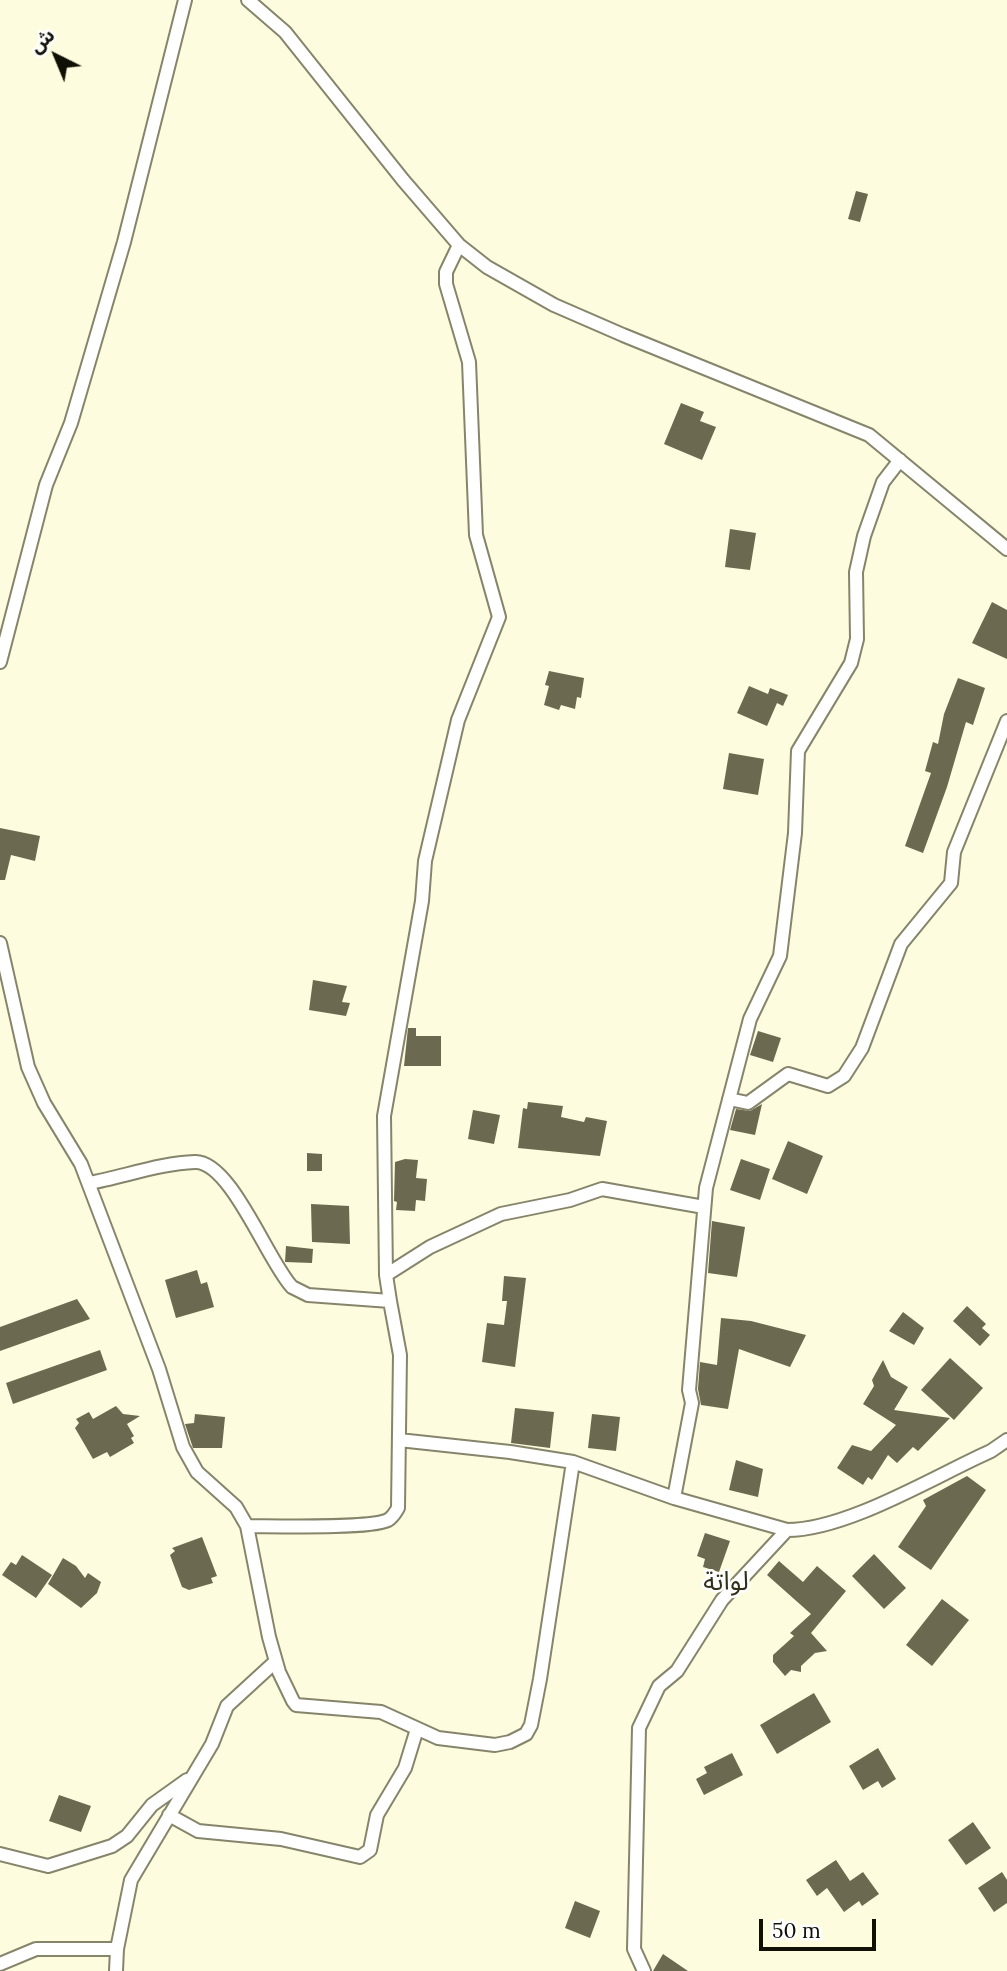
<!DOCTYPE html>
<meta charset="utf-8">
<style>
body{margin:0}
#map{position:relative;width:1007px;height:1971px;overflow:hidden;background:#fdfcde;font-family:Lora,"Noto Sans Arabic",serif}
canvas{display:block}
.north{position:absolute;left:21px;top:21px;width:70px;height:70px;-webkit-text-stroke:5px #fff;paint-order:stroke;rotate:317deg;font-size:19px;font-weight:700;line-height:28px;text-align:center;color:#101006}
.north::after{content:'';display:block;margin:auto;width:24px;height:32px;background:#101006;clip-path:polygon(50% 0,100% 100%,50% 72%,0 100%)}
.scale{position:absolute;left:759px;top:1919px;width:117px;height:32px;box-sizing:border-box;border:4px solid #101006;border-top:0;padding-left:9px;font-size:21px;line-height:24px;white-space:nowrap;color:#101006;-webkit-text-stroke:5px #fff;paint-order:stroke}
</style>
<div id="map">
<canvas width="1007" height="1971"></canvas>
<div class="north">ش</div>
<div class="scale">50 m</div>
</div>
<script>
const ctx = document.querySelector('canvas').getContext('2d');
ctx.lineJoin = 'round';
function fill(path, color) {
  ctx.fillStyle = color;
  ctx.fill(path, 'evenodd');
}
function stroke(path, color, width, dash) {
  ctx.strokeStyle = color;
  ctx.lineWidth = width;
  ctx.lineCap = dash ? 'butt' : 'round';
  ctx.setLineDash(dash || []);
  ctx.stroke(path);
}
function label(font, color, halo, rows, align = 'center') {
  ctx.font = font + ' Lora,"Noto Sans Arabic",serif';
  ctx.lineWidth = 5;
  ctx.setLineDash([]);
  ctx.textBaseline = 'middle';
  ctx.strokeStyle = halo;
  ctx.fillStyle = color;
  for (const [text, x, y, turn = 0] of rows) {
    ctx.save();
    ctx.translate(x, y);
    ctx.rotate((+turn || 0) * Math.PI / 180);
    ctx.textAlign = isNaN(turn) ? turn : align;
    if (halo) ctx.strokeText(text, 0, 0);
    ctx.fillText(text, 0, 0);
    ctx.restore();
  }
}
fill(new Path2D(`
 M 856,191 L 868,194 L 860,222 L 848,219 Z
 M 681,403 L 704,412 L 700,421 L 716,427 L 702,460 L 664,444 Z
 M 730,529 L 756,533 L 750,570 L 725,567 Z
 M 992,602 L 1007,610 L 1007,659 L 972,643 Z
 M 549,671 L 584,678 L 581,698 L 577,697 L 575,709 L 561,705 L 559,710 L 544,705 L 549,686 L 545,685 Z
 M 958,678 L 985,688 L 973,725 L 966,722 L 947,787 L 923,853 L 905,846 L 931,773 L 925,771 L 933,742 L 938,744 L 944,714 Z
 M 749,686 L 768,694 L 770,688 L 788,695 L 783,706 L 777,703 L 767,726 L 737,713 Z
 M 729,753 L 764,759 L 758,795 L 723,789 Z
 M 0,828 L 40,836 L 35,861 L 11,855 L 5,880 L 0,880 Z
 M 313,980 L 347,986 L 342,1002 L 350,1003 L 346,1016 L 309,1010 Z
 M 408,1028 L 416,1028 L 416,1036 L 441,1036 L 441,1066 L 404,1066 Z
 M 758,1031 L 781,1038 L 773,1062 L 750,1055 Z
 M 528,1102 L 563,1106 L 561,1117 L 584,1122 L 586,1117 L 607,1121 L 600,1156 L 518,1148 L 523,1108 L 527,1109 Z
 M 762,1104 L 755,1135 L 730,1130 L 736,1109 L 750,1111 Z
 M 473,1110 L 500,1115 L 494,1144 L 468,1139 Z
 M 788,1141 L 823,1156 L 807,1194 L 772,1179 Z
 M 307,1153 L 322,1154 L 322,1171 L 307,1171 Z
 M 405,1159 L 418,1160 L 416,1178 L 427,1179 L 425,1201 L 416,1200 L 415,1211 L 396,1210 L 397,1202 L 394,1201 L 395,1162 Z
 M 741,1159 L 770,1169 L 760,1200 L 730,1190 Z
 M 311,1204 L 349,1206 L 350,1244 L 312,1242 Z
 M 712,1221 L 745,1227 L 737,1277 L 708,1273 Z
 M 286,1246 L 313,1249 L 312,1263 L 285,1262 Z
 M 197,1270 L 201,1284 L 207,1282 L 214,1307 L 176,1318 L 165,1280 Z
 M 504,1276 L 526,1278 L 515,1367 L 482,1362 L 487,1323 L 504,1325 L 507,1301 L 502,1301 Z
 M 77,1299 L 90,1319 L 0,1351 L 0,1327 Z
 M 967,1306 L 986,1324 L 982,1328 L 990,1335 L 980,1346 L 953,1321 Z
 M 903,1312 L 924,1328 L 914,1345 L 889,1331 Z
 M 721,1318 L 751,1321 L 806,1335 L 790,1367 L 739,1349 L 728,1409 L 701,1405 L 698,1389 L 700,1362 L 717,1365 Z
 M 100,1350 L 107,1370 L 13,1404 L 6,1383 Z
 M 950,1358 L 983,1388 L 954,1420 L 921,1390 Z
 M 883,1360 L 891,1377 L 908,1387 L 894,1410 L 950,1418 L 918,1451 L 913,1447 L 897,1463 L 888,1455 L 872,1480 L 868,1477 L 863,1485 L 837,1468 L 852,1445 L 871,1451 L 896,1425 L 863,1404 L 874,1386 L 872,1380 Z
 M 116,1406 L 123,1414 L 140,1416 L 127,1424 L 134,1436 L 131,1438 L 134,1443 L 110,1457 L 107,1452 L 93,1459 L 75,1428 L 79,1423 L 76,1419 L 89,1412 L 93,1419 Z
 M 515,1408 L 554,1412 L 550,1448 L 511,1443 Z
 M 195,1414 L 225,1417 L 222,1448 L 193,1448 L 185,1424 L 194,1423 Z
 M 592,1414 L 620,1417 L 616,1451 L 588,1448 Z
 M 736,1460 L 763,1469 L 758,1497 L 729,1490 Z
 M 967,1476 L 986,1490 L 931,1570 L 898,1547 L 926,1506 L 923,1500 Z
 M 705,1533 L 730,1541 L 719,1572 L 703,1567 L 705,1559 L 697,1556 Z
 M 202,1537 L 217,1576 L 211,1578 L 213,1583 L 189,1590 L 182,1587 L 170,1555 L 175,1551 L 172,1548 Z
 M 874,1554 L 906,1588 L 884,1609 L 852,1576 Z
 M 22,1555 L 52,1575 L 36,1598 L 2,1575 L 11,1562 L 16,1565 Z
 M 63,1558 L 76,1566 L 85,1578 L 88,1573 L 101,1582 L 97,1593 L 81,1608 L 48,1584 Z
 M 779,1561 L 803,1582 L 817,1566 L 846,1591 L 811,1633 L 827,1651 L 815,1653 L 801,1666 L 801,1672 L 791,1670 L 785,1676 L 773,1662 L 773,1655 L 794,1636 L 790,1633 L 811,1614 L 767,1575 Z
 M 942,1599 L 969,1620 L 932,1666 L 906,1645 Z
 M 814,1693 L 831,1722 L 777,1754 L 760,1725 Z
 M 878,1748 L 896,1779 L 882,1788 L 878,1781 L 863,1790 L 849,1766 Z
 M 732,1753 L 743,1775 L 704,1795 L 696,1779 L 707,1773 L 704,1767 Z
 M 59,1795 L 91,1806 L 81,1832 L 49,1821 Z
 M 973,1822 L 991,1848 L 966,1865 L 948,1840 Z
 M 836,1860 L 850,1881 L 863,1872 L 879,1894 L 862,1906 L 859,1901 L 844,1912 L 827,1888 L 817,1896 L 806,1880 Z
 M 1002,1872 L 1007,1880 L 1007,1903 L 994,1912 L 978,1888 Z
 M 575,1901 L 600,1911 L 590,1938 L 565,1928 Z
 M 663,1954 L 688,1971 L 653,1971 Z`), '#6b6a50');
const minor = new Path2D(`
 M 248,0 L 285,32 L 403,180 L 459,245 L 487,267 L 554,305 L 623,335 L 869,435 L 1007,549
 M 900,460 L 883,482 L 864,536 L 856,572 L 857,639 L 851,663 L 798,751 L 795,833 L 780,956 L 750,1019 L 706,1188 L 689,1390 L 692,1403 L 674,1498 L 787,1530 C 847,1530 935,1476 991,1451 L 1007,1440
 M 0,662 L 46,485 L 71,423 L 124,242 L 185,0
 M 0,943 L 28,1067 L 44,1103 L 81,1164 L 159,1369 L 183,1447 L 197,1472 L 236,1507 L 247,1526 L 269,1637 L 279,1672 L 293,1701 L 296,1705 L 381,1712 L 438,1738 L 495,1745 L 510,1742 L 526,1734 L 531,1725 L 540,1679 L 573,1462
 M 729,1099 L 748,1103 L 788,1074 L 828,1086 L 844,1076 L 862,1048 L 901,944 L 951,883 L 954,852 L 1007,721
 M 89,1183 C 123,1177 161,1163 195,1162 C 231,1161 268,1262 292,1287 L 308,1295 L 390,1301 L 386,1275 L 384,1116 L 422,901 L 425,861 L 458,720 L 499,617 L 476,535 L 469,362 L 446,284 L 446,272 L 459,245
 M 386,1275 L 430,1247 L 501,1214 L 570,1200 L 602,1189 L 704,1207
 M 399,1440 L 510,1452 L 573,1462 L 674,1498
 M 247,1526 C 273,1526 370,1529 388,1520 C 393,1517 395,1513 398,1508 L 400,1355 L 390,1301
 M 169,1815 L 198,1831 L 281,1839 L 360,1857 L 370,1850 L 377,1815 L 405,1768 L 417,1729
 M 0,1854 L 48,1866 L 112,1846 L 127,1836 L 152,1805 L 187,1780
 M 0,1964 L 36,1949 L 117,1949
 M 116,1971 L 117,1949 L 131,1880 L 212,1744 L 227,1706 L 275,1662
 M 644,1971 L 634,1949 L 639,1728 L 659,1686 L 677,1671 L 722,1600 L 787,1530`);
stroke(minor, '#86856b', 16);
stroke(minor, '#fff', 12);
label('26px', '#313018', '#fff', [
 ["لواتة",726,1583]
]);
</script>
